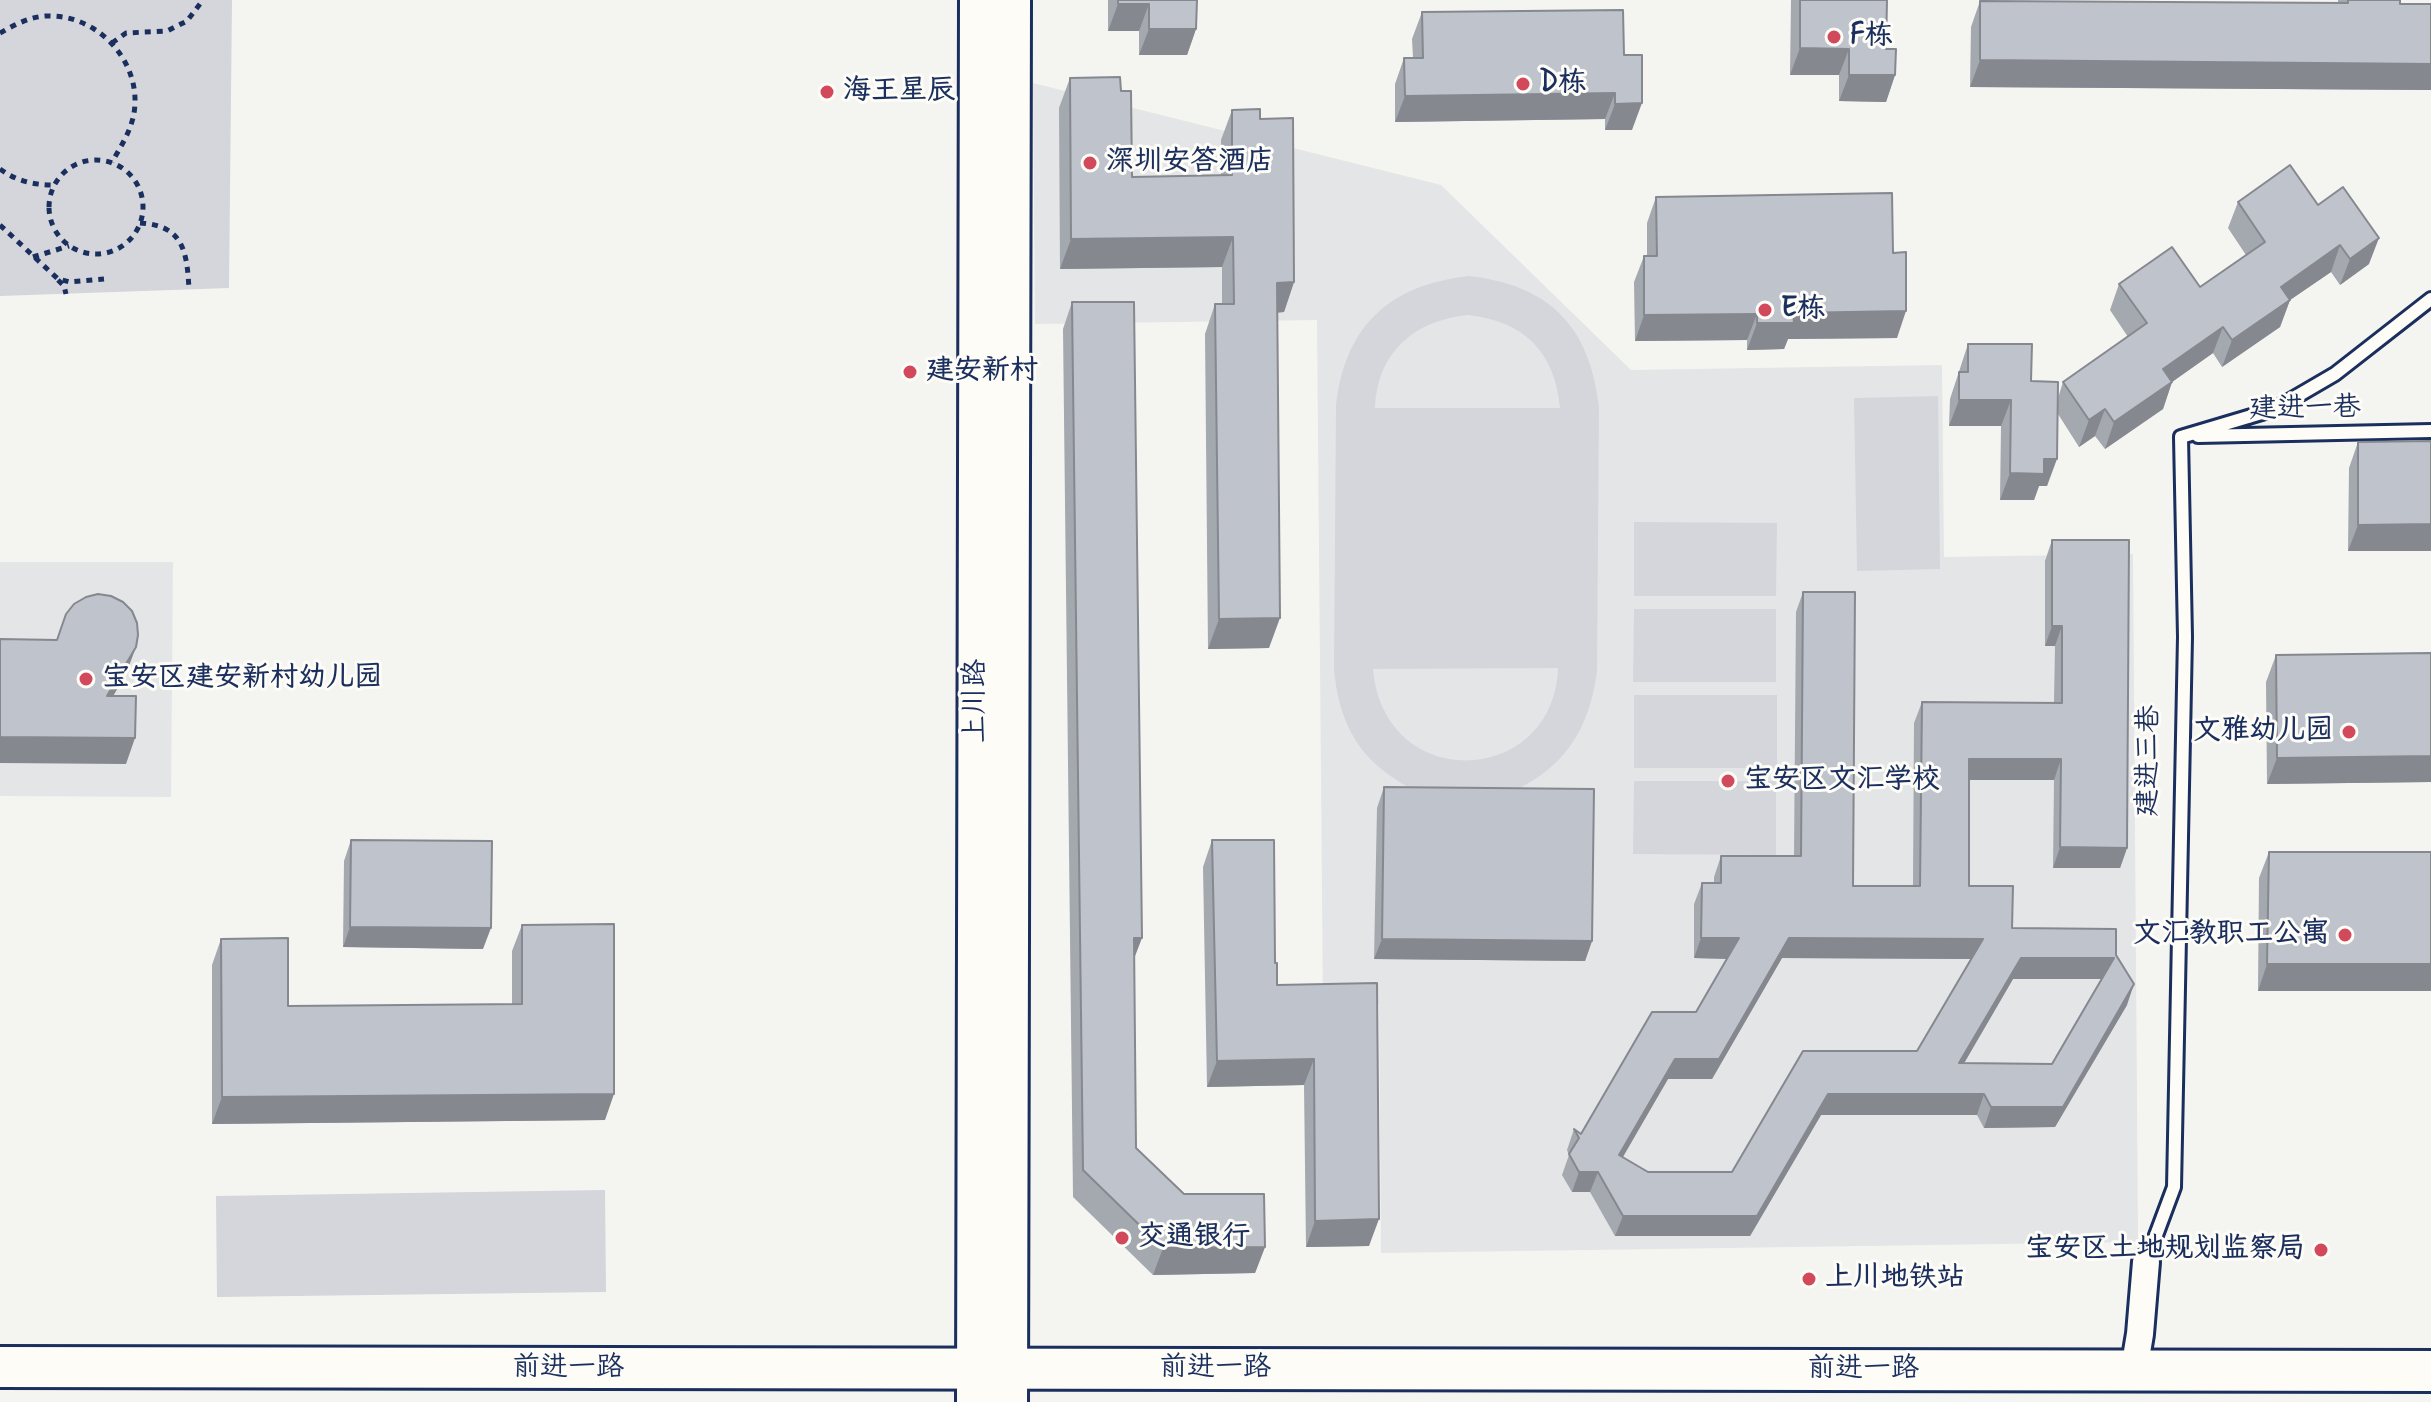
<!DOCTYPE html>
<meta charset="utf-8">
<style>
body{margin:0}
canvas{display:block;background:#f4f4f1}
</style>
<canvas width="2431" height="1402"></canvas>
<script>
const ctx = document.querySelector('canvas').getContext('2d');
ctx.lineJoin = 'round';
function fill(path, color) {
  ctx.fillStyle = color;
  ctx.fill(path, 'evenodd');
}
function stroke(path, color, width, dash) {
  ctx.strokeStyle = color;
  ctx.lineWidth = width;
  ctx.lineCap = dash ? 'butt' : 'round';
  ctx.setLineDash(dash || []);
  ctx.stroke(path);
}
function label(font, color, halo, rows, align = 'center') {
  ctx.font = font + ' Mynerve,"LXGW WenKai TC",sans-serif';
  ctx.lineWidth = 6;
  ctx.setLineDash([]);
  ctx.textBaseline = 'middle';
  ctx.strokeStyle = halo;
  ctx.fillStyle = color;
  for (const [text, x, y, turn = 0] of rows) {
    ctx.save();
    ctx.translate(x, y);
    ctx.rotate((+turn || 0) * Math.PI / 180);
    ctx.textAlign = isNaN(turn) ? turn : align;
    if (halo) ctx.strokeText(text, 0, 0);
    ctx.fillText(text, 0, 0);
    ctx.restore();
  }
}
fill(new Path2D(`
 M 1033,83 L 1441,185 L 1631,370 L 1942,365 L 1944,557 L 2133,554 L 2138,1242 L 1381,1253 L 1379,1004 L 1323,1004 L 1317,320 L 1035,324 Z
 M 0,562 L 173,562 L 171,797 L 0,796 Z`), '#e4e5e6');
fill(new Path2D(`
 M 0,0 L 232,0 L 229,288 L 0,296 Z
 M 1469,276 C 1549,285 1590,326 1599,407 L 1597,671 C 1591,718 1573,756 1532,781 C 1520,788 1506,796 1492,797 C 1483,798 1472,797 1462,797 C 1454,797 1445,798 1437,797 C 1424,796 1409,788 1398,781 C 1355,754 1339,719 1334,670 L 1336,406 C 1345,326 1389,285 1469,276 ZM 1468,315 C 1524,321 1555,352 1560,408 L 1375,408 C 1377,352 1415,320 1468,315 ZM 1558,668 C 1554,787 1384,795 1373,669 Z
 M 1938,396 L 1940,569 L 1857,571 L 1854,398 Z
 M 1634,522 L 1777,523 L 1776,596 L 1634,596 Z
 M 1634,609 L 1776,609 L 1776,682 L 1633,682 Z
 M 1634,695 L 1777,695 L 1777,768 L 1634,768 Z
 M 1634,781 L 1776,781 L 1776,855 L 1633,854 Z
 M 605,1190 L 606,1292 L 217,1297 L 216,1196 Z`), '#d4d6db');
const service = new Path2D(`
 M 2198,436 L 2431,431
 M 2146,1262 L 2174,1187 L 2185,637 L 2181,437 L 2275,409 L 2335,374 L 2431,299`);
const minor = new Path2D(`
 M 2134,1370 L 2140,1334 L 2146,1262`);
const secondary = new Path2D(`
 M 975,1402 L 978,0
 M 1009,1402 L 1012,0`);
const primary = new Path2D(`
 M 0,1367 L 2431,1371`);
stroke(service, '#1b2f5e', 18);
stroke(minor, '#1b2f5e', 32);
stroke(secondary, '#1b2f5e', 42);
stroke(primary, '#1b2f5e', 46);
stroke(new Path2D(`
 M 0,33 C 16,24 33,15 52,16 C 102,17 145,67 133,118 C 129,134 120,148 112,162
 M 112,43 L 126,33 L 167,31 L 187,21 L 203,0
 M49 207a47 47 0 1 1 94 0a47 47 0 1 1-94 0Z
 M 0,169 C 16,181 34,185 54,185
 M 140,223 C 184,225 187,253 189,289
 M 0,225 L 58,279 L 70,282 L 104,279
 M 33,257 L 69,246
 M 58,280 L 64,286 L 66,294`), '#1b2f5e', 5, [6, 6]);
stroke(service, '#fdfcf7', 12);
stroke(minor, '#fdfcf7', 26);
stroke(secondary, '#fdfcf7', 36);
stroke(primary, '#fdfcf7', 40);
fill(new Path2D(`
 M 1108,0 L 1197,0 L 1196,29 L 1187,55 L 1139,55 L 1139,31 L 1108,31 Z
 M 1791,0 L 1887,0 L 1886,49 L 1895,75 L 1886,102 L 1839,101 L 1839,75 L 1790,75 Z
 M 2338,0 L 2400,0 L 2400,4 L 2431,4 L 2431,90 L 1970,87 L 1971,27 L 1980,1 L 2338,3 Z
 M 1422,12 L 1624,55 L 1632,130 L 1605,130 L 1605,119 L 1395,122 L 1395,84 L 1404,58 L 1413,58 L 1412,39 Z
 M 1070,78 L 1121,91 L 1132,177 L 1221,176 L 1221,140 L 1232,110 L 1260,119 L 1294,282 L 1284,312 L 1277,313 L 1269,648 L 1208,649 L 1205,334 L 1215,304 L 1222,304 L 1222,267 L 1060,269 L 1059,108 Z
 M 1656,197 L 1893,253 L 1897,338 L 1788,339 L 1784,349 L 1747,350 L 1747,340 L 1635,341 L 1634,282 L 1644,256 L 1647,256 L 1647,223 Z
 M 2238,202 L 2318,205 L 2369,264 L 2340,285 L 2331,272 L 2290,300 L 2280,327 L 2222,367 L 2213,353 L 2172,382 L 2163,409 L 2105,449 L 2095,436 L 2079,447 L 2058,414 L 2047,486 L 2039,486 L 2034,500 L 2000,500 L 2001,426 L 1949,426 L 1950,399 L 1968,344 L 2058,398 L 2063,382 L 2128,337 L 2110,310 L 2119,284 L 2200,287 L 2246,255 L 2228,228 Z
 M 1072,302 L 1134,958 L 1136,1148 L 1184,1194 L 1265,1247 L 1255,1273 L 1153,1275 L 1073,1197 L 1063,329 Z
 M 2431,441 L 2431,551 L 2348,551 L 2349,468 L 2358,442 Z
 M 2052,540 L 2127,848 L 2120,868 L 2053,868 L 2054,780 L 1969,780 L 1969,886 L 2012,928 L 2116,955 L 2127,1005 L 2055,1127 L 1984,1128 L 1977,1115 L 1821,1115 L 1750,1236 L 1615,1236 L 1590,1192 L 1572,1192 L 1562,1175 L 1569,1155 L 1567,1150 L 1574,1129 L 1581,1134 L 1696,1012 L 1727,959 L 1694,958 L 1694,904 L 1702,883 L 1714,883 L 1714,877 L 1721,856 L 1794,856 L 1796,612 L 1803,592 L 1853,886 L 1913,886 L 1914,723 L 1922,702 L 2054,703 L 2055,646 L 2045,646 L 2045,561 ZM 1782,958 L 1971,959 L 1917,1051 L 1732,1172 L 1648,1172 L 1622,1157 L 1668,1079 L 1712,1079 ZM 2013,979 L 2102,979 L 2052,1064 L 1964,1063 Z
 M 2431,653 L 2431,782 L 2267,784 L 2266,682 L 2276,655 Z
 M 1384,787 L 1592,941 L 1585,961 L 1374,959 L 1377,808 Z
 M 351,840 L 483,949 L 343,947 L 344,861 Z
 M 1212,840 L 1275,963 L 1277,985 L 1377,983 L 1369,1246 L 1306,1247 L 1304,1085 L 1207,1087 L 1203,867 Z
 M 2269,852 L 2431,852 L 2431,991 L 2258,991 L 2259,878 Z
 M 522,925 L 605,1120 L 212,1124 L 212,965 L 221,939 L 288,1006 L 512,1004 L 512,951 Z`), '#a4a8af');
fill(new Path2D(`
 M 1118,4 L 1149,4 L 1139,31 L 1108,31 Z
 M 1149,29 L 1196,29 L 1187,55 L 1139,55 Z
 M 1800,48 L 1849,49 L 1839,75 L 1790,75 Z
 M 1980,60 L 2431,64 L 2431,90 L 1970,87 Z
 M 1849,75 L 1895,75 L 1886,102 L 1839,101 Z
 M 1615,93 L 1605,119 L 1395,122 L 1405,96 Z
 M 1642,103 L 1632,130 L 1605,130 L 1615,104 Z
 M 1233,237 L 1222,267 L 1060,269 L 1071,239 Z
 M 2379,238 L 2369,264 L 2340,285 L 2350,259 Z
 M 2340,245 L 2331,272 L 2290,300 L 2280,327 L 2222,367 L 2232,340 L 2281,287 Z
 M 1294,282 L 1284,312 L 1266,313 L 1277,283 Z
 M 1906,311 L 1897,338 L 1788,339 L 1784,349 L 1747,350 L 1757,323 L 1793,313 Z
 M 1757,314 L 1747,340 L 1635,341 L 1644,315 Z
 M 2223,327 L 2213,353 L 2172,382 L 2163,409 L 2105,449 L 2114,422 L 2163,369 Z
 M 1959,400 L 2011,400 L 2001,426 L 1949,426 Z
 M 2105,409 L 2095,436 L 2079,447 L 2089,420 Z
 M 2044,459 L 2057,459 L 2047,486 L 2039,486 L 2034,500 L 2000,500 L 2010,473 Z
 M 2431,524 L 2431,551 L 2348,551 L 2358,525 Z
 M 1280,618 L 1269,648 L 1208,649 L 1219,619 Z
 M 2052,626 L 2062,626 L 2055,646 L 2045,646 Z
 M 136,647 L 126,674 L 98,722 L 107,696 Z
 M 0,737 L 135,738 L 126,764 L 0,763 Z
 M 2431,756 L 2431,782 L 2267,784 L 2277,758 Z
 M 1969,759 L 2061,759 L 2054,780 L 1962,780 Z
 M 2060,847 L 2127,848 L 2120,868 L 2053,868 Z
 M 350,927 L 491,928 L 483,949 L 343,947 Z
 M 1134,938 L 1142,938 L 1132,964 Z
 M 1701,938 L 1739,938 L 1732,959 L 1694,958 Z
 M 1789,938 L 1983,939 L 1975,959 L 1782,958 L 1712,1079 L 1668,1079 L 1612,1176 L 1619,1155 L 1675,1059 Z
 M 1382,939 L 1592,941 L 1585,961 L 1374,959 Z
 M 2021,958 L 2114,958 L 2106,979 L 2013,979 L 1952,1084 L 1959,1063 Z
 M 2267,964 L 2431,964 L 2431,991 L 2258,991 Z
 M 2134,984 L 2127,1005 L 2055,1127 L 1984,1128 L 1991,1107 L 2063,1107 Z
 M 1314,1059 L 1304,1085 L 1207,1087 L 1217,1061 Z
 M 614,1094 L 605,1120 L 212,1124 L 222,1097 Z
 M 1828,1094 L 1984,1094 L 1977,1115 L 1821,1115 L 1750,1236 L 1615,1236 L 1623,1216 L 1757,1216 Z
 M 1579,1172 L 1598,1172 L 1590,1192 L 1572,1192 Z
 M 1379,1219 L 1369,1246 L 1306,1247 L 1315,1221 Z
 M 1265,1247 L 1255,1273 L 1153,1275 L 1163,1248 Z`), '#86888f');
const building = new Path2D(`
 M 1118,0 L 1197,0 L 1196,29 L 1149,29 L 1149,4 L 1118,4 Z
 M 1800,0 L 1887,0 L 1886,49 L 1896,49 L 1895,75 L 1849,75 L 1849,49 L 1800,48 Z
 M 2348,0 L 2400,0 L 2400,4 L 2431,4 L 2431,64 L 1980,60 L 1980,1 L 2348,3 Z
 M 1623,10 L 1624,55 L 1642,55 L 1642,103 L 1615,104 L 1615,93 L 1405,96 L 1404,58 L 1423,58 L 1422,12 Z
 M 1120,77 L 1121,91 L 1131,91 L 1132,177 L 1232,175 L 1232,110 L 1260,109 L 1260,119 L 1293,118 L 1294,282 L 1277,283 L 1280,618 L 1219,619 L 1215,304 L 1234,304 L 1233,237 L 1071,239 L 1070,78 Z
 M 2290,165 L 2318,205 L 2343,187 L 2379,238 L 2350,259 L 2340,245 L 2281,287 L 2290,300 L 2232,340 L 2223,327 L 2163,369 L 2172,382 L 2114,422 L 2105,409 L 2089,420 L 2063,382 L 2147,323 L 2119,284 L 2172,247 L 2200,287 L 2265,242 L 2238,202 Z
 M 1892,193 L 1893,253 L 1906,252 L 1906,311 L 1793,313 L 1794,323 L 1757,323 L 1757,314 L 1644,315 L 1644,256 L 1657,256 L 1656,197 Z
 M 1072,302 L 1134,302 L 1142,938 L 1134,938 L 1136,1148 L 1184,1194 L 1264,1194 L 1265,1247 L 1163,1248 L 1083,1170 Z
 M 1968,344 L 2032,344 L 2031,381 L 2058,382 L 2057,459 L 2044,459 L 2044,474 L 2010,473 L 2011,400 L 1959,400 L 1959,372 L 1968,372 Z
 M 2431,441 L 2431,524 L 2358,525 L 2358,442 Z
 M 2052,540 L 2129,540 L 2127,848 L 2060,847 L 2061,759 L 1969,759 L 1969,886 L 2013,886 L 2012,928 L 2116,929 L 2116,955 L 2134,984 L 2063,1107 L 1991,1107 L 1984,1094 L 1828,1094 L 1757,1216 L 1623,1216 L 1598,1172 L 1579,1172 L 1569,1154 L 1579,1138 L 1574,1129 L 1581,1134 L 1652,1012 L 1696,1012 L 1739,938 L 1701,938 L 1702,883 L 1721,883 L 1721,856 L 1801,856 L 1803,592 L 1855,592 L 1853,886 L 1920,886 L 1922,702 L 2062,703 L 2062,626 L 2052,626 ZM 1789,938 L 1983,939 L 1917,1051 L 1803,1051 L 1732,1172 L 1648,1172 L 1619,1155 L 1675,1059 L 1719,1059 ZM 2021,958 L 2114,958 L 2052,1064 L 1959,1063 Z
 M 98,594 L 111,596 L 123,602 L 132,611 L 137,623 L 138,635 L 136,647 L 107,696 L 136,696 L 135,738 L 0,737 L 0,639 L 57,640 L 66,614 L 74,604 L 86,597 Z
 M 2431,653 L 2431,756 L 2277,758 L 2276,655 Z
 M 1384,787 L 1594,789 L 1592,941 L 1382,939 Z
 M 351,840 L 492,841 L 491,928 L 350,927 Z
 M 1212,840 L 1274,840 L 1275,963 L 1277,963 L 1277,985 L 1377,983 L 1379,1219 L 1315,1221 L 1314,1059 L 1217,1061 Z
 M 2269,852 L 2431,852 L 2431,964 L 2267,964 Z
 M 614,924 L 614,1094 L 222,1097 L 221,939 L 288,938 L 288,1006 L 522,1004 L 522,925 Z`);
fill(building, '#bfc3cc');
stroke(building, '#86888f', 2);
for (const [x, y, r, color] of [
 [1834,37,8,"#d1495b"],
 [1523,84,8,"#d1495b"],
 [827,92,8,"#d1495b"],
 [1090,163,8,"#d1495b"],
 [1765,310,8,"#d1495b"],
 [910,372,8,"#d1495b"],
 [86,679,8,"#d1495b"],
 [2349,732,8,"#d1495b"],
 [1728,781,8,"#d1495b"],
 [2345,935,8,"#d1495b"],
 [1122,1238,8,"#d1495b"],
 [2321,1250,8,"#d1495b"],
 [1809,1279,8,"#d1495b"]
]) {
  const dot = new Path2D();
  dot.arc(x, y, r, 0, 2 * Math.PI);
  ctx.fillStyle = color;
  ctx.fill(dot);
  stroke(dot, '#fdfcf7', 3);
}
label('bold 28px', '#1b2f5e', '#fdfcf7', [
 ["F栋",1850,37],
 ["D栋",1539,84],
 ["海王星辰",843,92],
 ["深圳安答酒店",1106,163],
 ["E栋",1781,310],
 ["建安新村",926,372],
 ["宝安区建安新村幼儿园",102,679],
 ["文雅幼儿园",2333,732,"right"],
 ["宝安区文汇学校",1744,781],
 ["文汇教职工公寓",2329,935,"right"],
 ["交通银行",1138,1238],
 ["宝安区土地规划监察局",2305,1250,"right"],
 ["上川地铁站",1825,1279]
], 'left');
label('28px', '#1b2f5e', '#fdfcf7', [
 ["建进一巷",2305,410,-1],
 ["上川路",977,701,-90],
 ["建进三巷",2150,761,-89],
 ["前进一路",568,1369],
 ["前进一路",1215,1369],
 ["前进一路",1863,1370]
]);
</script>
